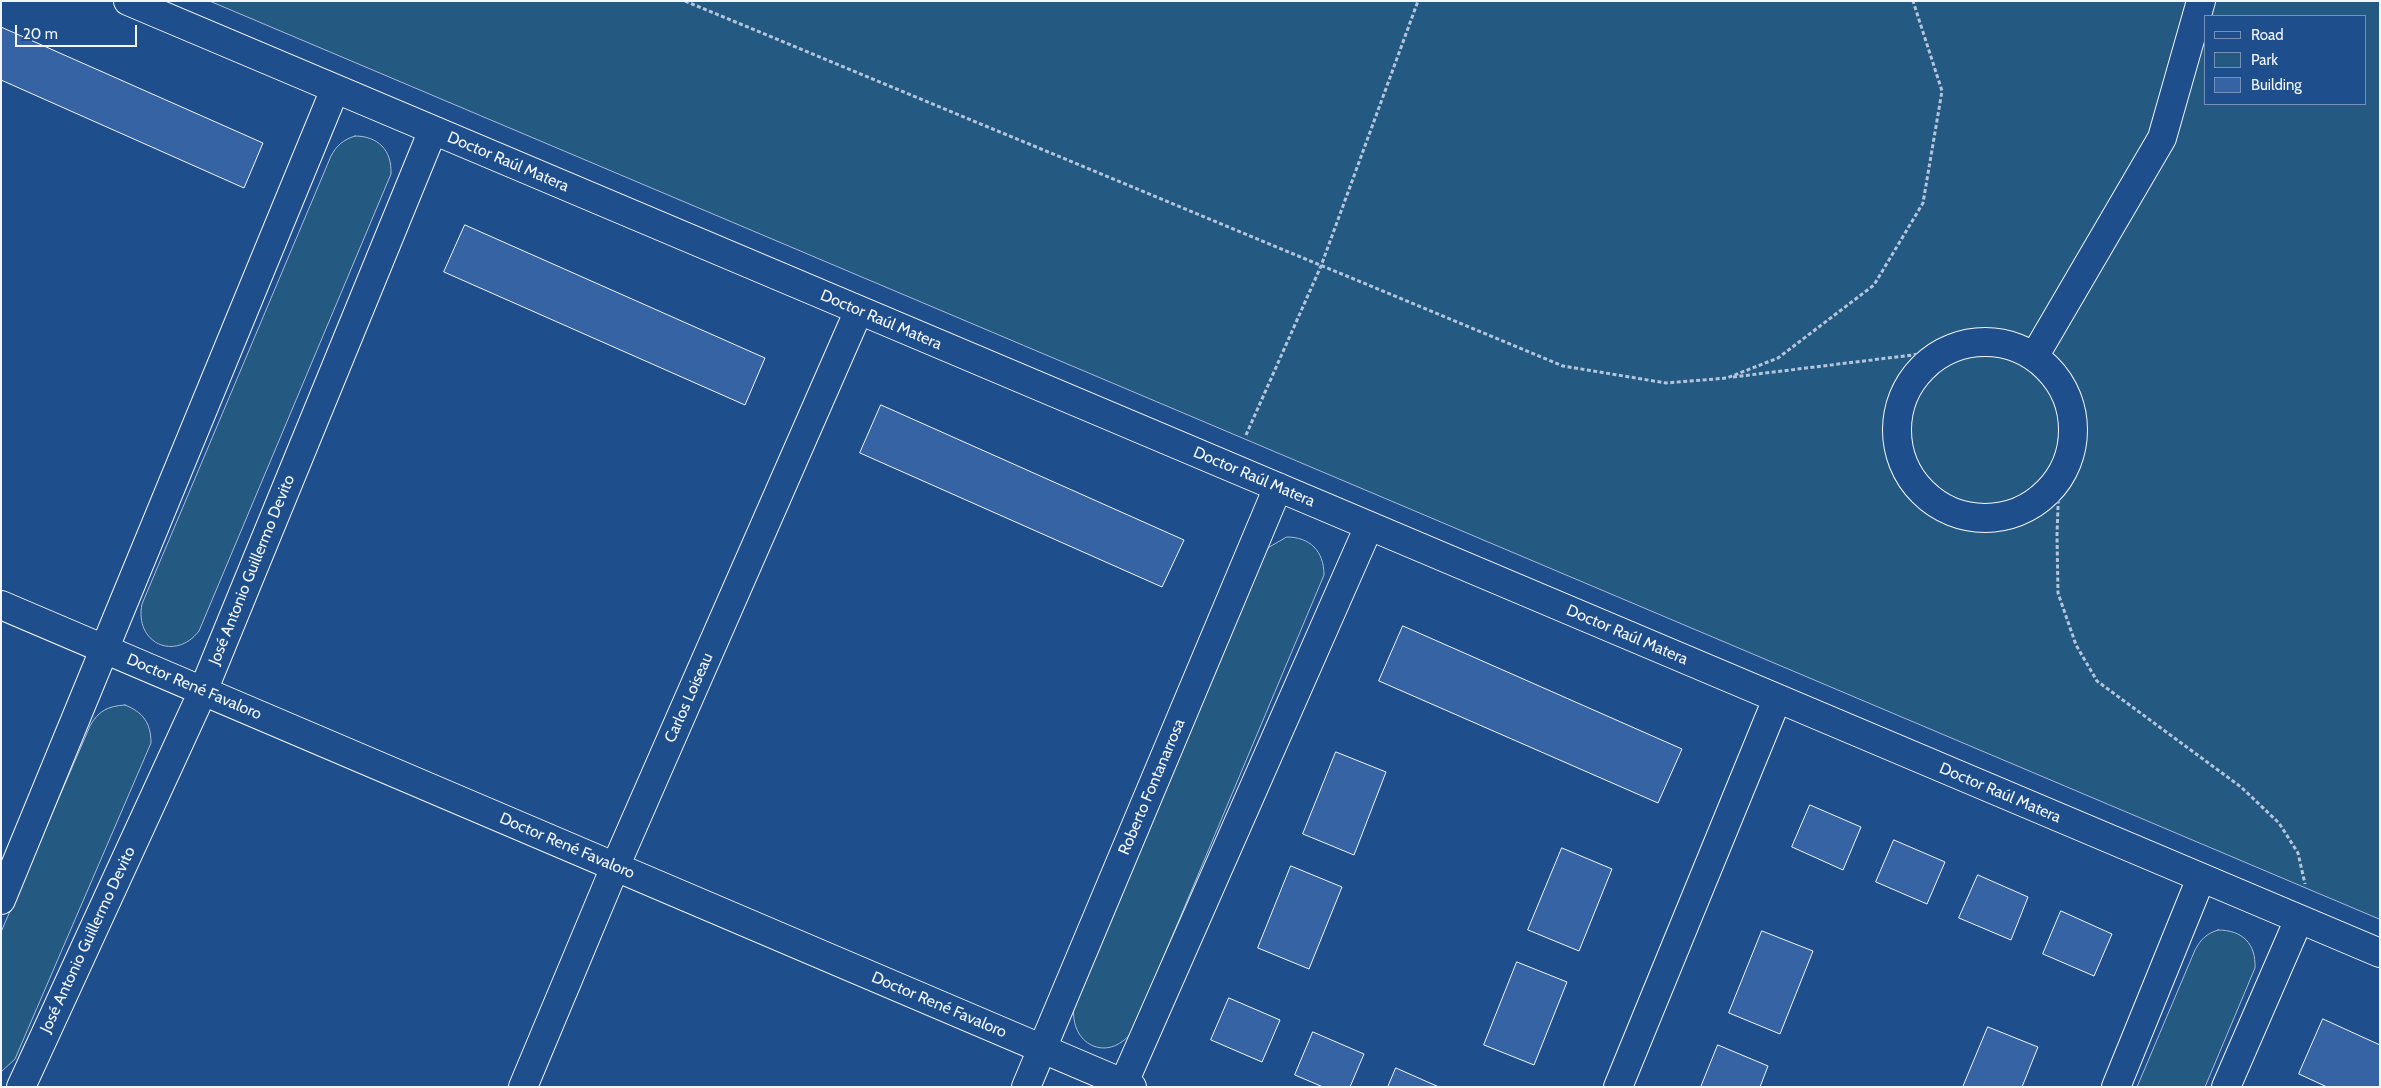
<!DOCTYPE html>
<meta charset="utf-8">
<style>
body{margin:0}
#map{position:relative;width:2381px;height:1088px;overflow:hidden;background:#1f4e8c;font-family:Cabin,sans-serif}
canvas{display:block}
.frame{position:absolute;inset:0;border:2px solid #f2f6ff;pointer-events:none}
.legend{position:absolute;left:2204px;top:15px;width:162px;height:90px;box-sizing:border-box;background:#1f4e8c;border:1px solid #7391ba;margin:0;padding:6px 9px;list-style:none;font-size:15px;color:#f2f6ff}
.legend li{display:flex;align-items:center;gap:10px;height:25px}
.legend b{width:25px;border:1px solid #7391ba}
.scale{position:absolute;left:15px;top:25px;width:122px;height:22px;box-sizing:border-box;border:2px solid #f2f6ff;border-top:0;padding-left:6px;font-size:15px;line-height:18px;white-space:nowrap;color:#f2f6ff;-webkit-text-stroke:4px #1f4e8c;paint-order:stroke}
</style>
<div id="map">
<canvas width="2381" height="1088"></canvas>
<div class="frame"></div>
<ul class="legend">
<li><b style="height:6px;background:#1f4e8c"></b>Road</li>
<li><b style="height:14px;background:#245a82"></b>Park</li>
<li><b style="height:14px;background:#3563a3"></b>Building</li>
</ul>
<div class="scale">20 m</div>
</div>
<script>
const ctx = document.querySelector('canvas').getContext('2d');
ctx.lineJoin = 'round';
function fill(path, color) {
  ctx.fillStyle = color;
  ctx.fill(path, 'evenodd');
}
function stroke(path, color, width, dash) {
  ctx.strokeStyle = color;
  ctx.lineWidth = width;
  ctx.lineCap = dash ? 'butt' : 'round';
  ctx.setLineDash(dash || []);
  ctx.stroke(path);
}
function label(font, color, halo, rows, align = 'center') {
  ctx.font = font + ' Cabin,sans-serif';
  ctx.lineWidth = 4;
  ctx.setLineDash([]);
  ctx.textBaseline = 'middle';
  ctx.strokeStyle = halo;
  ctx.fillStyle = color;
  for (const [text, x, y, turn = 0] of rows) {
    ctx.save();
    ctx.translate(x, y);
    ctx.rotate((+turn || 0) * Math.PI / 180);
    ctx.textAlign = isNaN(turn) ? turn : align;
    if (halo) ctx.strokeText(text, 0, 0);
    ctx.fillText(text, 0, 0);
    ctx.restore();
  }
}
const green = new Path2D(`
 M 210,1 L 2380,1 L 2380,919 ZM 2205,16 L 2365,16 L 2365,104 L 2205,104 Z
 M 355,136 C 378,136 392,150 391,174 L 199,631 C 175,662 134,643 142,604 L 331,156 C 337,145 343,140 355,136 Z
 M 1287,537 C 1310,537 1324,551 1324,575 L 1132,1032 C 1107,1064 1069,1044 1074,1006 L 1263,557 L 1268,548 Z
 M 125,705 C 143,712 151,723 151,743 L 15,1059 L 1,1072 L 1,932 L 90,726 C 98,711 108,706 125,705 Z
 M 2218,930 C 2243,930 2256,944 2255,968 L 2205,1087 L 2137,1087 L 2195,950 C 2201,939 2206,934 2218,930 Z`);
fill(green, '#245a82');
stroke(green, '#a8bbd7', 1);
const building = new Path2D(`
 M 1,27 L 263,143 L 244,188 L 1,80 Z
 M 465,225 L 765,358 L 745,405 L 444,272 Z
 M 881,405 L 1184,540 L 1162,587 L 860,453 Z
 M 1403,626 L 1682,749 L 1658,803 L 1379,681 Z
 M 1336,752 L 1386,772 L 1354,855 L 1303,834 Z
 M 1810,805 L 1861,827 L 1843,870 L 1792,847 Z
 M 1894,840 L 1945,862 L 1927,904 L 1876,882 Z
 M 1562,848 L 1612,869 L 1579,951 L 1528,930 Z
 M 1291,866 L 1342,887 L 1309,969 L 1258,948 Z
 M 1978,875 L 2028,897 L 2011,940 L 1959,918 Z
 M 2061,911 L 2112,934 L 2094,976 L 2043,954 Z
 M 1762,931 L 1813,951 L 1780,1034 L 1729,1013 Z
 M 1517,962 L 1567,982 L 1534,1065 L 1484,1045 Z
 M 1229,998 L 1280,1020 L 1262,1062 L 1211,1040 Z
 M 2323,1019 L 2380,1045 L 2380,1087 L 2327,1087 L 2299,1074 Z
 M 1988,1027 L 2038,1047 L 2022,1087 L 1963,1087 Z
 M 1313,1032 L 1364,1054 L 1350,1087 L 1323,1087 L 1295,1075 Z
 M 1718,1045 L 1768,1066 L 1760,1087 L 1701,1087 Z
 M 1396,1068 L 1439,1087 L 1388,1087 Z`);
fill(building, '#3563a3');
stroke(building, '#f2f6ff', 1);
const minor = new Path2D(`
 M 128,1 L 2380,953
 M1897 430a88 88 0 1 1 176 0a88 88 0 1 1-176 0Z
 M 2034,357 L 2162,138 L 2201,1
 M 1,605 L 1132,1087
 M 1,900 L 335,89
 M 21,1087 L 203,691 L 433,130
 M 523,1087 L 615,867 L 859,310
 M 1026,1087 L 1278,487
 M 1122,1087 L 1369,526
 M 1618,1087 L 1777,699
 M 2116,1087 L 2201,878
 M 2226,1087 L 2299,919`);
stroke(minor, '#f2f6ff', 30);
stroke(new Path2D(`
 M 685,1 L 1563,366 L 1666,383 L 1727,378 L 1778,358 L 1874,285 L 1923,203 L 1942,91 L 1913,1
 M 1733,377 L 1945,351
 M 1246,435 L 1321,266 L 1418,1
 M 2059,480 L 2057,535 L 2058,593 L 2076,645 L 2097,681 L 2241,787 L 2279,823 L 2298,853 L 2305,884`), '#b3c4dc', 3, [4, 2.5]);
stroke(minor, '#1f4e8c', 28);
label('16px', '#f2f6ff', '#1f4e8c', [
 ["Doctor Raúl Matera",508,162,23],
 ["Doctor Raúl Matera",881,320,23],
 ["Doctor Raúl Matera",1254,477,23],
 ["José Antonio Guillermo Devito",252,570,-68],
 ["Doctor Raúl Matera",1627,635,23],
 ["Doctor René Favaloro",194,687,23],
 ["Carlos Loiseau",689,698,-66],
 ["Roberto Fontanarrosa",1152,787,-67],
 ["Doctor Raúl Matera",2000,793,23],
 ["Doctor René Favaloro",567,846,23],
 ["José Antonio Guillermo Devito",88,940,-65],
 ["Doctor René Favaloro",939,1005,23]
]);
</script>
